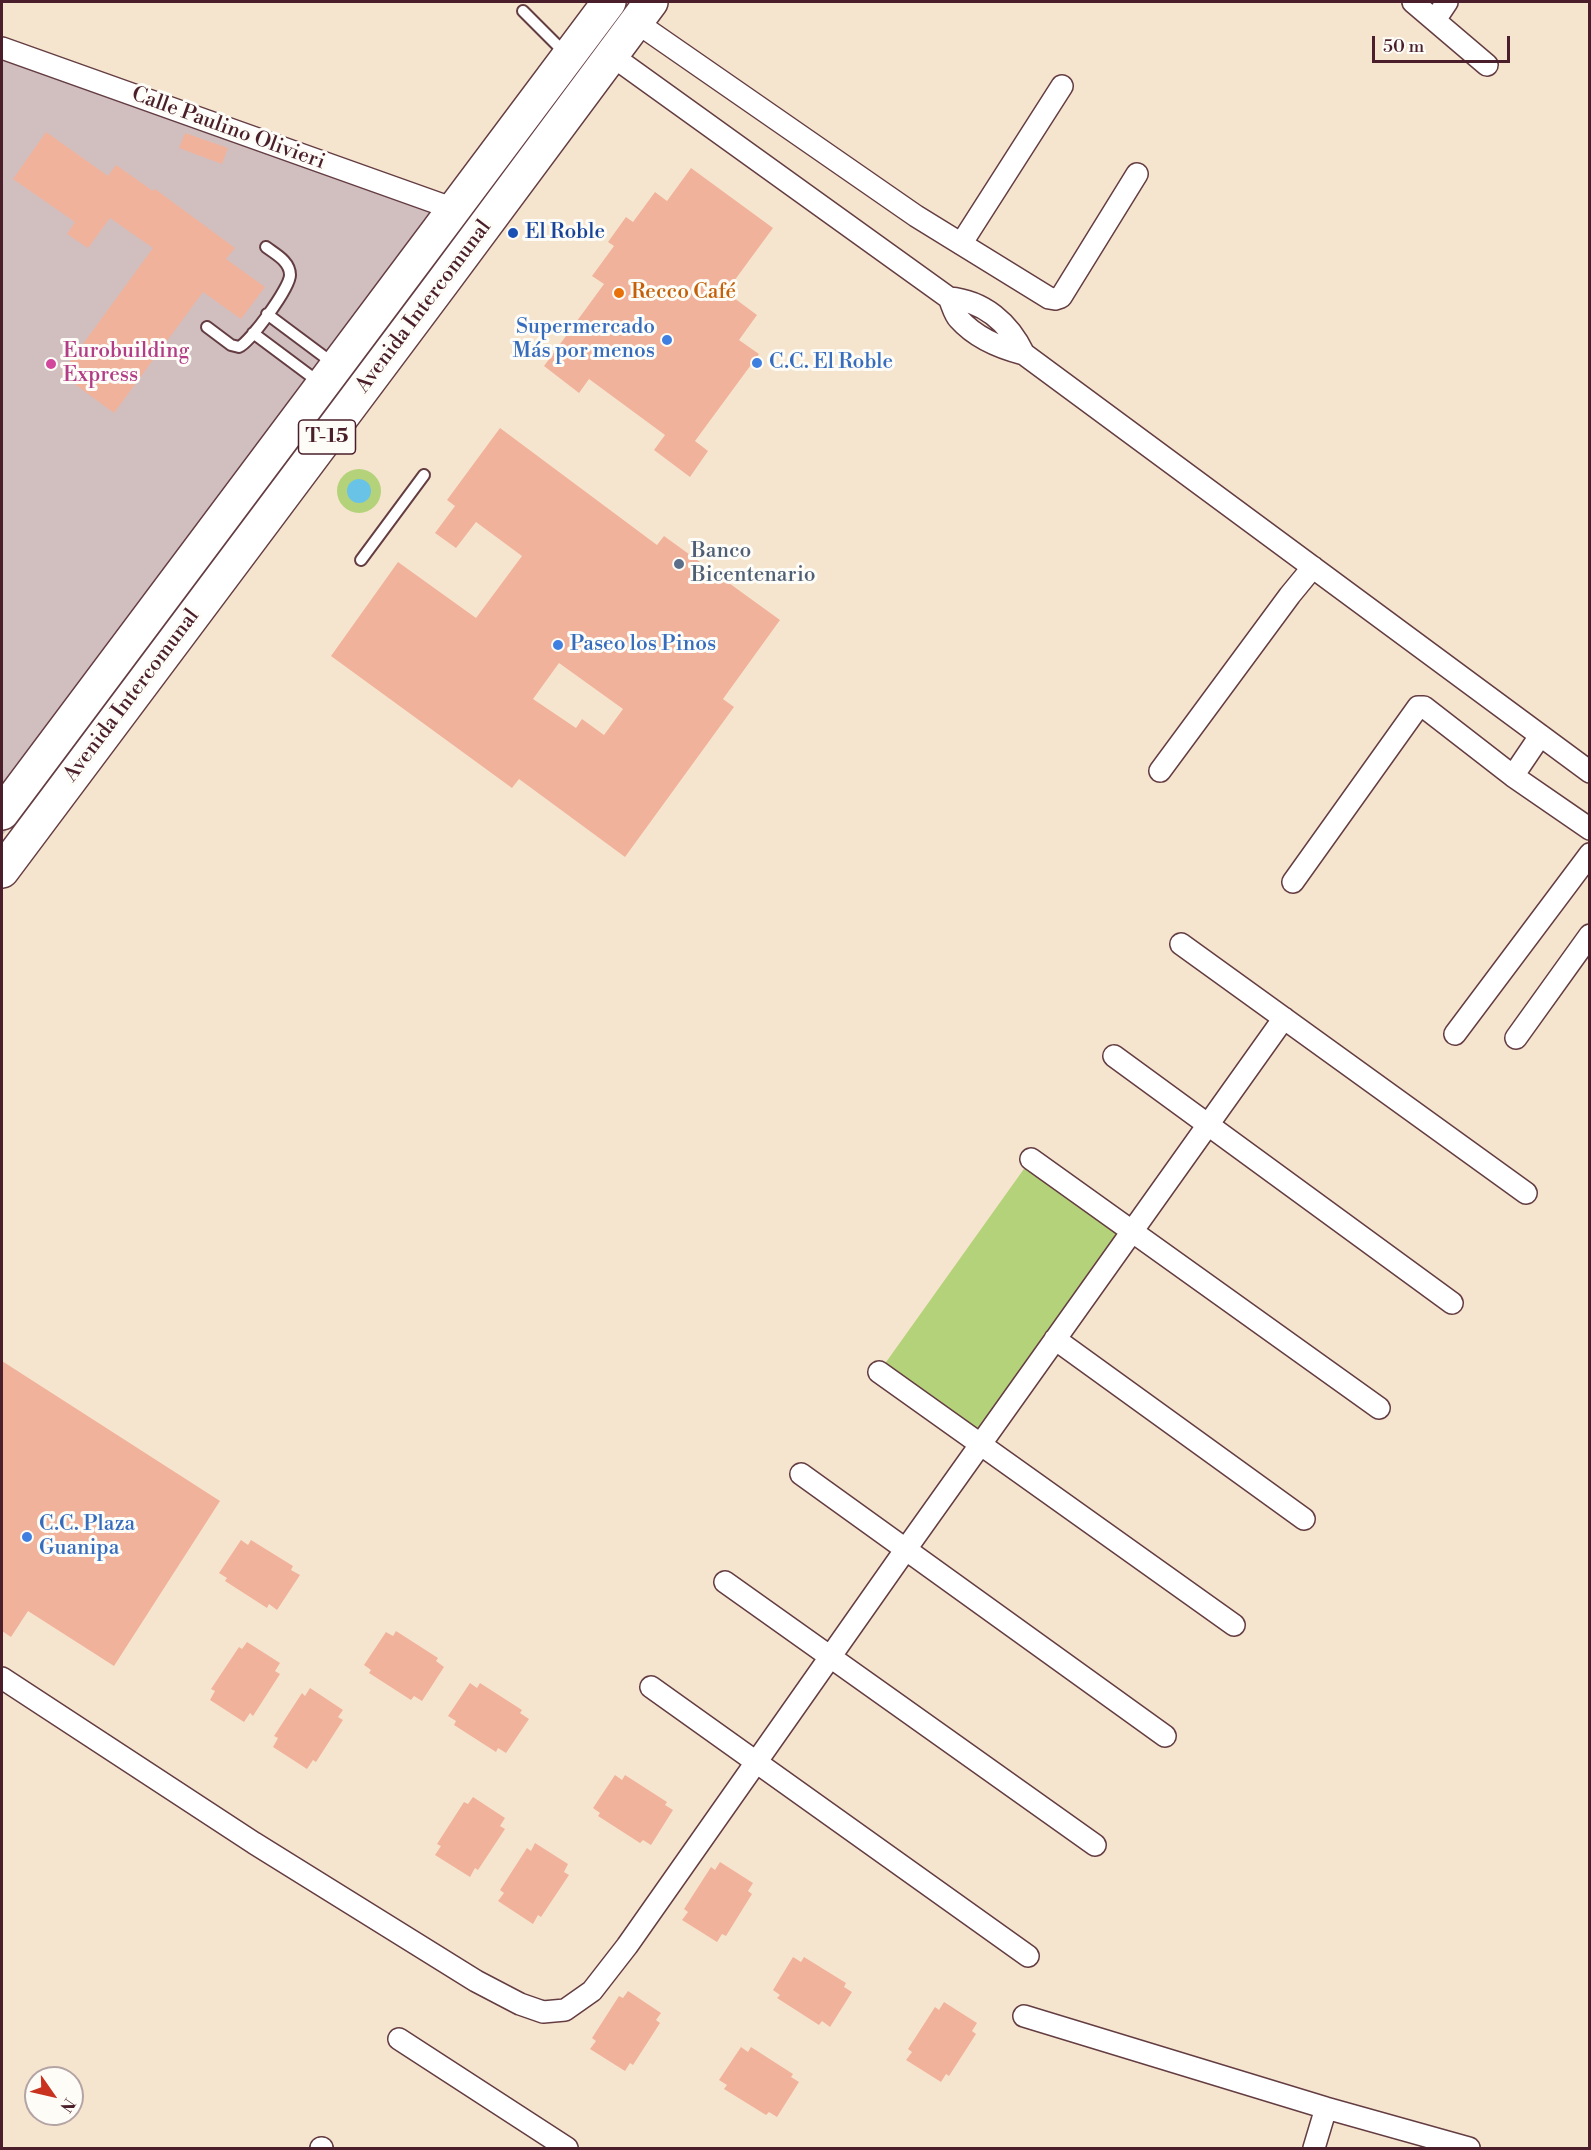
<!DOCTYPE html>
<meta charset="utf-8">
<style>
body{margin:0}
#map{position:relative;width:1591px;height:2150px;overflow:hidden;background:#f6e5ce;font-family:"Libre Bodoni",serif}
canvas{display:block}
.frame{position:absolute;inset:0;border:3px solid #4a1f2b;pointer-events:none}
.north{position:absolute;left:24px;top:2066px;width:60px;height:60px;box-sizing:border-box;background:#fdfcf7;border:2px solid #b5a4a5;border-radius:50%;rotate:124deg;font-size:16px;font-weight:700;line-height:24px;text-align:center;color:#4a1f2b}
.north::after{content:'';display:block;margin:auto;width:21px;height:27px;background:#c8321e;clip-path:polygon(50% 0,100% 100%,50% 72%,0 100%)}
.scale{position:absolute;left:1372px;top:36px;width:138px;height:27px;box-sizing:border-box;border:3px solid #4a1f2b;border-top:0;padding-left:8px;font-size:18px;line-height:21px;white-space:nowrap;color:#4a1f2b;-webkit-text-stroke:4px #fdfcf7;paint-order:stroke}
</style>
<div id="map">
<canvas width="1591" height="2150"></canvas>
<div class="frame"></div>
<div class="north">N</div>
<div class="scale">50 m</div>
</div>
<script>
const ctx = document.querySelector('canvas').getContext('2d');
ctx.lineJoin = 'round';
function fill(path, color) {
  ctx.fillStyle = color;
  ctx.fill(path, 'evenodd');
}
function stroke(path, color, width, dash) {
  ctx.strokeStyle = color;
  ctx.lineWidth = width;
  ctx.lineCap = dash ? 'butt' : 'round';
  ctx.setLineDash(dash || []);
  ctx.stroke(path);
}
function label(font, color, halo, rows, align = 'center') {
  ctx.font = font + ' "Libre Bodoni",serif';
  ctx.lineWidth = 6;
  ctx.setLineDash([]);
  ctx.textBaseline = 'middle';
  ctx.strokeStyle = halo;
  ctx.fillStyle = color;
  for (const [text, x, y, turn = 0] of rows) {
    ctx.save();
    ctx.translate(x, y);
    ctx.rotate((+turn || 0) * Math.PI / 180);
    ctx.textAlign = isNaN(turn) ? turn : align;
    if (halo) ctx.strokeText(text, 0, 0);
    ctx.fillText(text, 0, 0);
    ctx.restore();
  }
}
fill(new Path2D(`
 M 2,58 L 463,219 L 2,836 Z`), '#d1bfbf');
fill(new Path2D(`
 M337 491a22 22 0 1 1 44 0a22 22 0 1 1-44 0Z
 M 1031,1159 L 1133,1232 L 981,1444 L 879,1372 Z`), '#b4d279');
fill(new Path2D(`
 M347 491a12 12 0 1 1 24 0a12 12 0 1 1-24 0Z`), '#69c3e6');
fill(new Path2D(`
 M 46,132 L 108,176 L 116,165 L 153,191 L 155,189 L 235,248 L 226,259 L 265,287 L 241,319 L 203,292 L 114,413 L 61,374 L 153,248 L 110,218 L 88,248 L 67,234 L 75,222 L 13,179 Z
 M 185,133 L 228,148 L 222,164 L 179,148 Z
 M 691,168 L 773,228 L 726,292 L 757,315 L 739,340 L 759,354 L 695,441 L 708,451 L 690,477 L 654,450 L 665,435 L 589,379 L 579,393 L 544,366 L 604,284 L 592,276 L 614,246 L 608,242 L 626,217 L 633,222 L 655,192 L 667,201 Z
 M 500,428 L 657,545 L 664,536 L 780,620 L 723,699 L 734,707 L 625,857 L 519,779 L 512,788 L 331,656 L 398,562 L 476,618 L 522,556 L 476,522 L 456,548 L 435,533 L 455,506 L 447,500 ZM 559,663 L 623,709 L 604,735 L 582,719 L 576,728 L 533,699 Z
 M 2,1361 L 220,1501 L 114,1666 L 28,1611 L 11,1637 L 2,1631 Z
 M 241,1540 L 248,1545 L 251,1540 L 293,1566 L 291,1570 L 300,1575 L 277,1610 L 269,1604 L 267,1608 L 225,1581 L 227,1578 L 219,1573 Z
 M 396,1631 L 438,1658 L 436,1661 L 444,1667 L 422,1701 L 414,1696 L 411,1700 L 369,1673 L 371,1670 L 364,1665 L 386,1632 L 393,1636 Z
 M 247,1642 L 280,1663 L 275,1671 L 280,1674 L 253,1716 L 250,1713 L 244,1722 L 210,1700 L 215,1691 L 211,1689 L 239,1647 L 242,1649 Z
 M 470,1683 L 477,1688 L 480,1683 L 522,1710 L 520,1713 L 529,1719 L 506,1753 L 498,1748 L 496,1752 L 454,1725 L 456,1721 L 448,1716 Z
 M 310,1688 L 343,1710 L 338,1717 L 343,1720 L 316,1762 L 313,1760 L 307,1769 L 273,1747 L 278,1738 L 274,1736 L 302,1693 L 305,1696 Z
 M 615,1775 L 622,1780 L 625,1775 L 667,1802 L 665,1805 L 673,1810 L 651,1845 L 643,1840 L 640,1843 L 598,1816 L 600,1813 L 593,1808 Z
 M 473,1797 L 505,1818 L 500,1826 L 505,1829 L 478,1870 L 475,1868 L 470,1877 L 435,1855 L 441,1846 L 437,1844 L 464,1802 L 468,1804 Z
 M 535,1843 L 568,1864 L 564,1872 L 569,1875 L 541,1917 L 538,1915 L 533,1924 L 498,1901 L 504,1893 L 500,1890 L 527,1848 L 531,1851 Z
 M 720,1862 L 753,1883 L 748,1891 L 752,1894 L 726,1936 L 722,1934 L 717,1942 L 682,1920 L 688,1912 L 684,1909 L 711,1867 L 715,1870 Z
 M 793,1957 L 801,1962 L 804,1957 L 846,1983 L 844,1987 L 852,1992 L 830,2027 L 822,2021 L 819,2025 L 777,1998 L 780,1995 L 773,1990 Z
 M 628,1991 L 661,2013 L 656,2020 L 660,2023 L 633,2065 L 630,2063 L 625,2071 L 590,2049 L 596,2041 L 592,2038 L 619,1996 L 623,1998 Z
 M 944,2002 L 977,2023 L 972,2031 L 976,2034 L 949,2076 L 946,2074 L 941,2082 L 906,2060 L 912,2052 L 908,2049 L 935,2007 L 939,2010 Z
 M 741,2047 L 748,2052 L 751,2047 L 793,2074 L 791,2077 L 799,2082 L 777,2117 L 769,2112 L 766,2115 L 724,2089 L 727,2085 L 719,2080 Z`), '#f1b29c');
const service = new Path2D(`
 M 523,11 L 566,54
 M 267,314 L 334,364
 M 207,327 L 231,345 L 239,347 C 250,342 290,288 290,275 C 290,261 275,254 266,247
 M 253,333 L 320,383
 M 361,560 L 424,475`);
const minor = new Path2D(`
 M 1413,2 L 1487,65
 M 1435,20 L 1447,2
 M 636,22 L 916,216 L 1049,298 L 1055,299 L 1061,297 L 1137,174
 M 2,48 L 454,209
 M 611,55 L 949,298 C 984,301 1009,323 1024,354
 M 961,244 L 1062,86
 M 949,298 C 952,304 954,314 959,319 C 976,338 1000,348 1024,354 L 1590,772
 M 1160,771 L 1290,595 L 1313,567
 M 1513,776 L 1540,736
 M 1293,882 L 1418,707 L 1424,707 L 1513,776 L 1590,829
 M 1181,944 L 1526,1193
 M 1455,1034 L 1590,854
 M 1516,1038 L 1590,935
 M 1114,1056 L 1452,1303
 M 1031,1159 L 1379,1408
 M 1055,1339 L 1304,1519
 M 879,1372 L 1234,1625
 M 801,1474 L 1165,1736
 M 725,1582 L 1095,1845
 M 2,1678 L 254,1843 L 476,1981 L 520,2004 L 543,2012 L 565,2010 L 592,1991 L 627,1946 L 906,1549 L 1284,1018
 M 651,1687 L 1028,1956
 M 1024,2016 L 1326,2108 L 1469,2148
 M 399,2039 L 567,2148
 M 321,2148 L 322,2148
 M 1314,2148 L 1326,2108`);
const primary = new Path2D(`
 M 2,813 L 609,2
 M 2,871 L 443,282 L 651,2`);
stroke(service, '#643d43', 14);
stroke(minor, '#643d43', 24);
stroke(primary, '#643d43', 36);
stroke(service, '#fff', 10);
stroke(minor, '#fff', 21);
stroke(primary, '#fff', 33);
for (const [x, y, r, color] of [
 [513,233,6,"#1a4fb4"],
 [619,293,6,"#e8710a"],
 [667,340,6,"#3f7fe0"],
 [757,363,6,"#3f7fe0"],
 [51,364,6,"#d1479c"],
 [679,564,6,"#5c6f8a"],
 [558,645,6,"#3f7fe0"],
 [27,1537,6,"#3f7fe0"]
]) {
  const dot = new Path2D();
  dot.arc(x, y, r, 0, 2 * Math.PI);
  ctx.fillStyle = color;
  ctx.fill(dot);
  stroke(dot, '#fdfcf7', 2);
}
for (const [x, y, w] of [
 [327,437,57]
]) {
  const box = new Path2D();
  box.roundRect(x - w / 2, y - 17, w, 34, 4.5);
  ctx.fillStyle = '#fdfcf7';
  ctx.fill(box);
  stroke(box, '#4a1f2b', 1.5);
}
label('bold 20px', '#4a1f2b', null, [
 ["T-15",327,437]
]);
label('21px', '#4a1f2b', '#fdfcf7', [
 ["Calle Paulino Olivieri",228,129,20],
 ["Avenida Intercomunal",424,307,-53],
 ["Avenida Intercomunal",132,696,-53]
]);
label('21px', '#164399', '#fdfcf7', [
 ["El Roble",525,233]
], 'left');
label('21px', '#c56008', '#fdfcf7', [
 ["Recco Café",631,293]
], 'left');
label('21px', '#366cbe', '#fdfcf7', [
 ["Supermercado",655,328,"right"],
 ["Más por menos",655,352,"right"],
 ["C.C. El Roble",769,363],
 ["Paseo los Pinos",570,645],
 ["C.C. Plaza",39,1525],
 ["Guanipa",39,1549]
], 'left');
label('21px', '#b23c85', '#fdfcf7', [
 ["Eurobuilding",63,352],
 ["Express",63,376]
], 'left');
label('21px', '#4e5e75', '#fdfcf7', [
 ["Banco",691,552],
 ["Bicentenario",691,576]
], 'left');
</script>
